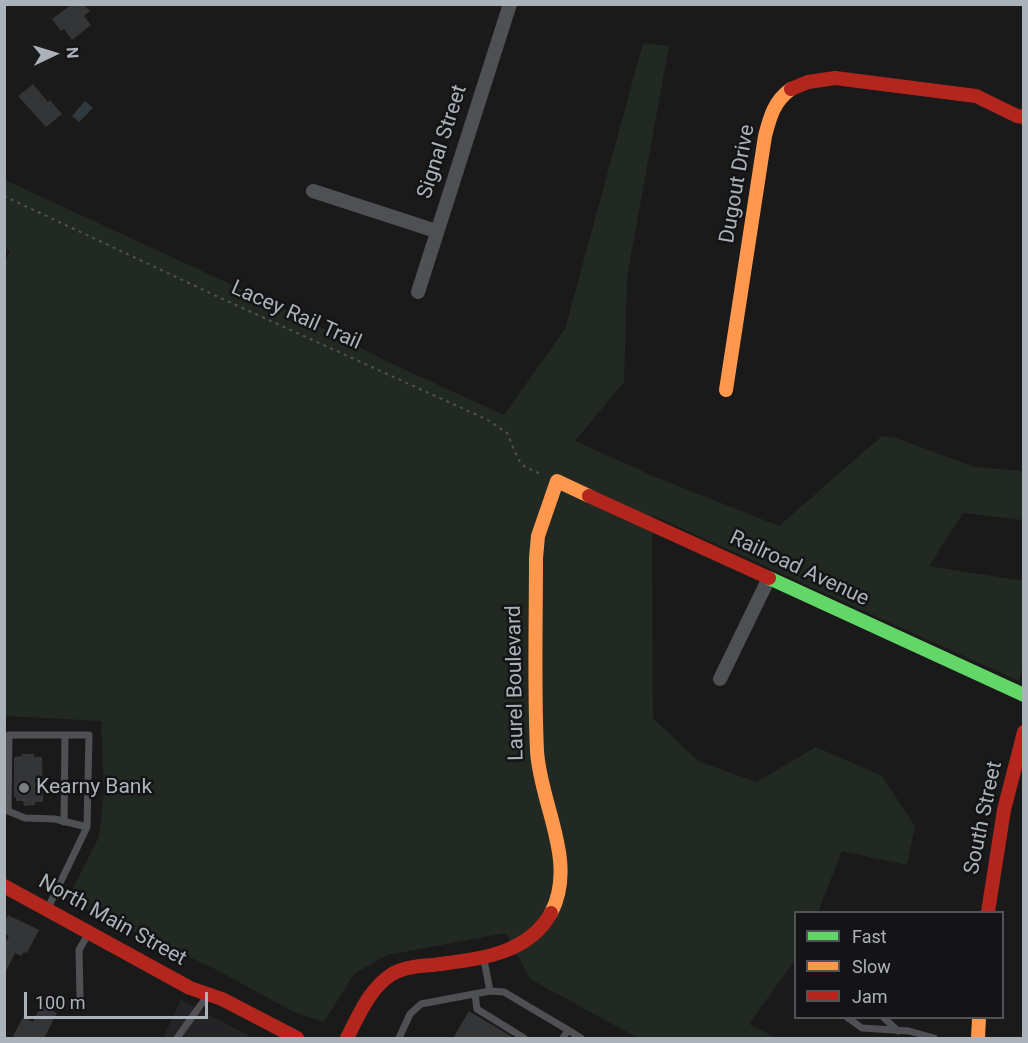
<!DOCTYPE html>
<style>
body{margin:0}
#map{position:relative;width:1028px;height:1043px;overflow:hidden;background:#1a1a1a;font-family:Roboto,sans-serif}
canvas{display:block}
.frame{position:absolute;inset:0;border:6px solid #acb2ba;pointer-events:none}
.legend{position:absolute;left:794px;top:911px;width:210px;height:108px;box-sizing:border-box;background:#141416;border:2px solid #515358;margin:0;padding:8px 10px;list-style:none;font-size:18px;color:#acb2ba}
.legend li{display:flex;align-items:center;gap:12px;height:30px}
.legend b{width:30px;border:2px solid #515358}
.north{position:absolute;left:24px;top:24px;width:60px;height:60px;-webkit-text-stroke:4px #141416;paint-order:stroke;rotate:86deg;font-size:16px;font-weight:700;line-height:24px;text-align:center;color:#acb2ba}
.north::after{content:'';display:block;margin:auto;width:21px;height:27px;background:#acb2ba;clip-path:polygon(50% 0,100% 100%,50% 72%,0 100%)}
.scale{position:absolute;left:24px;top:992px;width:184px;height:27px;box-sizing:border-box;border:3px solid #acb2ba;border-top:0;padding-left:8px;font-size:18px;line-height:21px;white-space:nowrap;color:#acb2ba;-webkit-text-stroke:4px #141416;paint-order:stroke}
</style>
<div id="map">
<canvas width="1028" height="1043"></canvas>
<div class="frame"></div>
<ul class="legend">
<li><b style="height:8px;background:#63d668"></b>Fast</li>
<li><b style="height:8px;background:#ff974d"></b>Slow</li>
<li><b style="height:8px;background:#b3261e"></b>Jam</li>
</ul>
<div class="north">N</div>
<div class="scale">100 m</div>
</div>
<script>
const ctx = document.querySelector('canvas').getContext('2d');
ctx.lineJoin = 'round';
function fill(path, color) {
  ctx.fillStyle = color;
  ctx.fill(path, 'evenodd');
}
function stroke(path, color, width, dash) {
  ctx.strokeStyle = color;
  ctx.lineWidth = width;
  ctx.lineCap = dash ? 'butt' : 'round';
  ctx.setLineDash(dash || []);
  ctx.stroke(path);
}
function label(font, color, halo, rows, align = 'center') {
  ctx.font = font + ' Roboto,sans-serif';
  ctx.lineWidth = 5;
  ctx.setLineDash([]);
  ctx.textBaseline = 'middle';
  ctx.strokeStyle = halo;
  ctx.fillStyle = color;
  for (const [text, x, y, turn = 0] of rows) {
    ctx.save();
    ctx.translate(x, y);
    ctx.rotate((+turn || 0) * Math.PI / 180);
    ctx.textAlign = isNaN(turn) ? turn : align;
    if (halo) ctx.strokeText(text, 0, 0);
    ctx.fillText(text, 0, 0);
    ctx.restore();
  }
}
fill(new Path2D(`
 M 181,1000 L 253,1038 L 163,1038 Z`), '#242426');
fill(new Path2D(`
 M 643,43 L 669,46 L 627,277 L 624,382 L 575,441 L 653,476 L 779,526 L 882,436 L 896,438 L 975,467 L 1023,471 L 1023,520 L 963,513 L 929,566 L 1023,581 L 1024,656 L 1019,681 L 652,515 L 653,718 L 698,761 L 756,782 L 816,747 L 882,776 L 915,826 L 907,865 L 842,851 L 818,912 L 796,912 L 795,960 L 749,1024 L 777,1038 L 638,1038 L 530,979 L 506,933 L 387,955 L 354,974 L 324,1022 L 294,1012 L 213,968 L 67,900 L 99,837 L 104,791 L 101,721 L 5,716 L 4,264 L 10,251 L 5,248 L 5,180 L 295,314 L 386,361 L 504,415 L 565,329 Z`), '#222922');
fill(new Path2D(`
 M 85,101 L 93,108 L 79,122 L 72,116 Z`), '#30393d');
fill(new Path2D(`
 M 71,5 L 84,5 L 90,11 L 84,16 L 91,25 L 72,40 L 64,29 L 61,31 L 52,19 Z
 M 33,84 L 48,102 L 50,100 L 62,114 L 46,127 L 18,96 Z
 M 22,754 L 34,754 L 34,757 L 42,757 L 43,802 L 35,802 L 35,805 L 24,806 L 23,801 L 16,801 L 16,797 L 14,797 L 14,757 L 22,756 Z
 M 8,915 L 39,930 L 27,953 L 24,952 L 21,956 L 15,953 L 4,975 L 4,945 L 9,936 L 4,934 L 4,923 Z
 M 41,1005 L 57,1013 L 44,1038 L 12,1038 L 23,1017 L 33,1022 Z
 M 469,1011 L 514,1038 L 453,1038 Z`), '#343536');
stroke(new Path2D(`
 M 4,196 L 227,301 L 488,420 L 507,433 L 518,459 L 525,467 L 543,475`), '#505154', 2, [3, 4.5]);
stroke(new Path2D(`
 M 64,822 L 65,736
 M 48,908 L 87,827 L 89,735 L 9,735 L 8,811 L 25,818 L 55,819 L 87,827
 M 484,960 L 490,991
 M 475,994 L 477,1009 L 524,1038
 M 80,998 L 79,950 L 87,936
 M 848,1018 L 862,1028 L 909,1031 L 934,1038
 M 884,1018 L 898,1031
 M 568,1030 L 581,1038
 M 177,1038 L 205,999
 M 399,1038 L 410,1014 L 421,1004 L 490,991 L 504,992 L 568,1030 L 563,1038`), '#4e5053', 7);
stroke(new Path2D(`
 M 313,191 L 436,231
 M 418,292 L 510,4
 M 720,679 L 769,578`), '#4e5053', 14);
stroke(new Path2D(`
 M 769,578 L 1024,695`), '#63d668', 14);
stroke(new Path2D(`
 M 726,390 L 765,136 C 770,117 774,101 791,89
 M 551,913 C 578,862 540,804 537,751 C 534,687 536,622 536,558 L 538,536 L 557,481 L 589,496
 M 978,1038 L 979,1018`), '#ff974d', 14);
stroke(new Path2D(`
 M 791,89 L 808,82 L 835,78 L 976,96 L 1017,116 L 1024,117
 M 589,496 L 769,578
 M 4,886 L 190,988 L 222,999 L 297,1038
 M 988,912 L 1004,810 L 1024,732
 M 347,1038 C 359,1015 369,989 392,974 C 404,967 419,966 433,965 C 476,959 527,956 551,913`), '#b3261e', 14);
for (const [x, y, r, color] of [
 [24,788,6,"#797d82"]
]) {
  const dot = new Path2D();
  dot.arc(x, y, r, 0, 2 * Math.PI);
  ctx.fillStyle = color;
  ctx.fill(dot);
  stroke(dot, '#141416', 2);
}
label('21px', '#acb2ba', '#141416', [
 ["Signal Street",443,142,-72],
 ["Dugout Drive",738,184,-80],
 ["Lacey Rail Trail",296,316,24],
 ["Railroad Avenue",799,569,25],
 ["Laurel Boulevard",516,683,-91],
 ["South Street",984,818,-78],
 ["North Main Street",112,921,29]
]);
label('21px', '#acb2ba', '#141416', [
 ["Kearny Bank",36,788]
], 'left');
</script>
